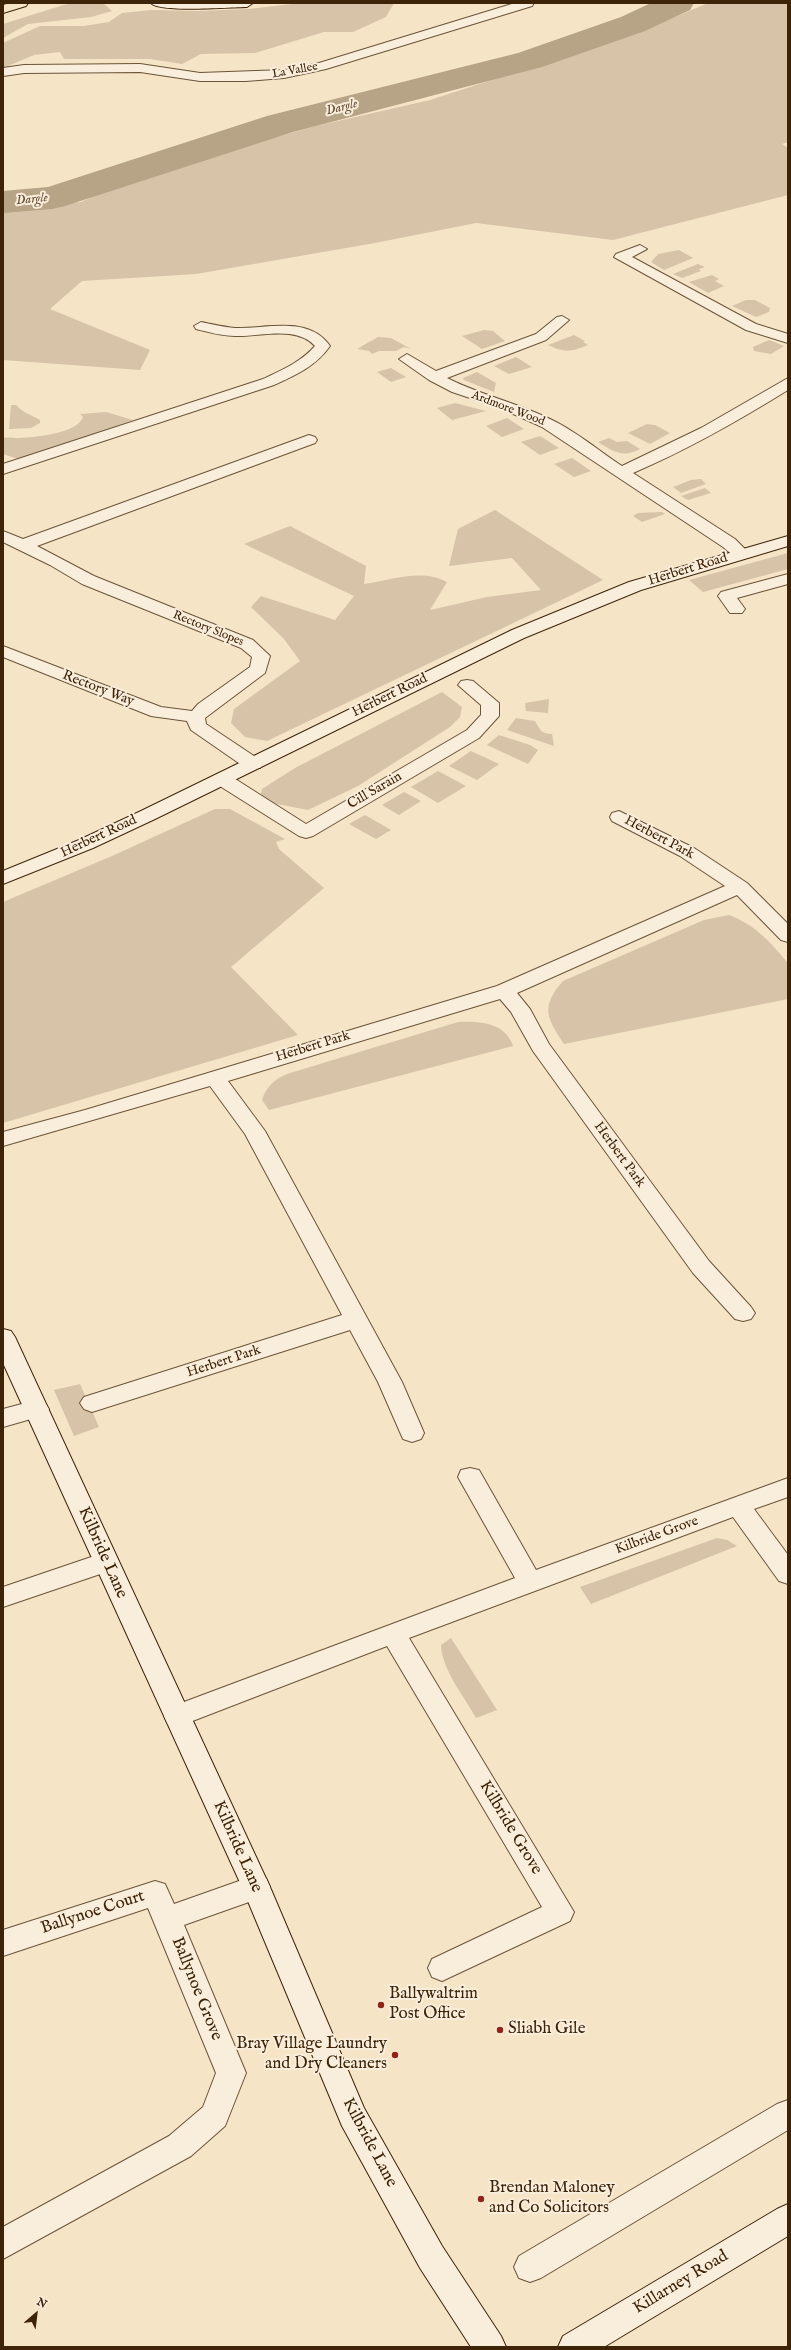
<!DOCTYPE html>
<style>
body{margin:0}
#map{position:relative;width:791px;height:2350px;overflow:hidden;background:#f6e4c7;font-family:"IM FELL English",serif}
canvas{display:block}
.frame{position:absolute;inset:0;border:4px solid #3d2409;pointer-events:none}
.north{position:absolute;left:16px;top:2294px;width:40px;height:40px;-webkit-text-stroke:3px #f9eddb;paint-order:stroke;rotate:28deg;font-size:11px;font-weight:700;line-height:16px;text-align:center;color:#3d2409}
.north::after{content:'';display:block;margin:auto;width:14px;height:18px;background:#3d2409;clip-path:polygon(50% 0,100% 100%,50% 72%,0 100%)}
</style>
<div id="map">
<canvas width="791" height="2350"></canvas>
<div class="frame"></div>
<div class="north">N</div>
</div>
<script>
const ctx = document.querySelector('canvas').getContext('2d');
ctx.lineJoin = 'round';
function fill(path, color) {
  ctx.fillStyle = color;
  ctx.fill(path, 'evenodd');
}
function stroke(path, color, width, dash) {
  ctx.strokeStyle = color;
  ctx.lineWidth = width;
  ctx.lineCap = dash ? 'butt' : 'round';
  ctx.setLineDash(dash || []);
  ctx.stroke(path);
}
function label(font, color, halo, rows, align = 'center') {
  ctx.font = font + ' "IM FELL English",serif';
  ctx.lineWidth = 4;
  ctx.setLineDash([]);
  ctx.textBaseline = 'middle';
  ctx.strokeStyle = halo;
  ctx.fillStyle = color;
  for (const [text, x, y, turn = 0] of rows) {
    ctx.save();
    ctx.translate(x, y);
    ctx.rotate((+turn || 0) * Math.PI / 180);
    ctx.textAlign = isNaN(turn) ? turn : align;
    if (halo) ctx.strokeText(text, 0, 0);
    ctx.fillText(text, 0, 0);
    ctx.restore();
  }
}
fill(new Path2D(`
 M 70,3 L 103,3 L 112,11 L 91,17 L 28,24 L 3,38 L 3,24 Z
 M 301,3 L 394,3 L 386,17 L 353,32 L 324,32 L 255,53 L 201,54 L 182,64 L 150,59 L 64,59 L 60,52 L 34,55 L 3,68 L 3,43 L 40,26 L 84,26 L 109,22 L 122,13 L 151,10 L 199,11 L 248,9 Z
 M 708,3 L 788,3 L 788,142 L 782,144 L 788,148 L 788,195 L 613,240 L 476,223 L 375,243 L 196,274 L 82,281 L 50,309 L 150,350 L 140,370 L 3,360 L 3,210 L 81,202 L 135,178 L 182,163 L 316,126 L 430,100 L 640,32 Z
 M 679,250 L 693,258 L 664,270 L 651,262 L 658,254 Z
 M 698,264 L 705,267 L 699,269 L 701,271 L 682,278 L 673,274 Z
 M 712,275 L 719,279 L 715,281 L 724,286 L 708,293 L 689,282 Z
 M 746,300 L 755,300 L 770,308 L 769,312 L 756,317 L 732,306 Z
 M 484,330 L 493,331 L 505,341 L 482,349 L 462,336 Z
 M 574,335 L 585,341 L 583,342 L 588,345 C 571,352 565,353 548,345 Z
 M 378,337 L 391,338 L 411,349 L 404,347 L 396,351 L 379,351 L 372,354 L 369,351 L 357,349 Z
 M 769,340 L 784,346 L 771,354 L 754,351 L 753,347 Z
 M 516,357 L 532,367 L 509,374 L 494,366 Z
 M 391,368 L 406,377 L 391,382 L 377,372 Z
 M 477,372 L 496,383 L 494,392 L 464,380 L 463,378 Z
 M 455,403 L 486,411 L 452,420 L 437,408 Z
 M 11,405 L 16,405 C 23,413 32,415 40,420 L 40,423 L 31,428 L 9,429 Z
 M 106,412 L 133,420 L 26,458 L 15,458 L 3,454 L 3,438 C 10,437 13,438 19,438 C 35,437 77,434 83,417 L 80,414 Z
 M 507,418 L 524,429 L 502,437 L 486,426 Z
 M 647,424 L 655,425 L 670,433 L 650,444 L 628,433 Z
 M 540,436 L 559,448 L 540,455 L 521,442 Z
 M 609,438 L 617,442 L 627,441 L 640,449 C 623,458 614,452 598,442 Z
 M 572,458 L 591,471 L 574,477 L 554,464 Z
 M 701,479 L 706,484 L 681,493 L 673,487 L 691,480 Z
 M 705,488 L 711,493 L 688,500 L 681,496 Z
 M 495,510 L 603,580 L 267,741 L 245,737 L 231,723 L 234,709 L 300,661 L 284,639 L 251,607 L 261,596 L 335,620 L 354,596 L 244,544 L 290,526 L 366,566 L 364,584 C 391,580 422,568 447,582 L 430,610 L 487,597 L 541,590 L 512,558 L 449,566 L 458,529 Z
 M 662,512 L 665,514 L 642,522 L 633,516 L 638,513 Z
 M 788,553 L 788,569 L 703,592 L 689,580 Z
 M 442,692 L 462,707 L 460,717 L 450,727 L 358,786 L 308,810 L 272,803 L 261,794 L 262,789 L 295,768 Z
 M 549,699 L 548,713 L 526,711 L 525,703 Z
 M 516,718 L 535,721 C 540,730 542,734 552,734 L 554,746 L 507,730 Z
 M 499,735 L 530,745 L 538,750 L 528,764 L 487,745 Z
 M 471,751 L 499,764 L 477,780 L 449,766 Z
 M 438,771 L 466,786 L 438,803 L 411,787 Z
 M 404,792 L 421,801 L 399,815 L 382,805 Z
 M 215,809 L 230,809 L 285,839 L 276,842 L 279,849 L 324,888 L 231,967 L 298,1035 L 3,1123 L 3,902 L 112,856 Z
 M 365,815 L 391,830 L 376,839 L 349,824 Z
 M 729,915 C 757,926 769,941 788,963 L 788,999 L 564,1044 C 547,1018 540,1007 563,981 L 704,920 Z
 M 458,1022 C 479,1021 505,1022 513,1046 L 269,1110 L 262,1100 C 266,1087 275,1079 287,1074 Z
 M 80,1384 L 99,1427 L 74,1436 L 54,1390 Z
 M 717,1538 L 727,1540 L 737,1546 L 591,1604 L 580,1587 Z
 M 451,1638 L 497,1710 L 476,1718 C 464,1696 442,1670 441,1645 Z`), '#d7c3a7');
fill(new Path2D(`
 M 651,3 L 694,3 L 690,10 L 645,31 L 542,67 L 293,132 L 65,206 L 52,209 L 3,213 L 3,191 L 48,187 L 267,116 L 518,53 L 621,17 Z`), '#b7a386');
const street = new Path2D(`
 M 515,3 L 534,3 L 532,6 L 326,69 L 284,78 L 246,81 L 200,81 L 140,72 L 24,73 L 3,76 L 3,68 L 24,65 L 140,64 L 200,73 L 284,70 L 319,63 Z
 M 640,245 L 647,249 L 632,257 L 756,324 L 788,334 L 788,343 L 746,330 L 614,257 L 616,254 Z
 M 562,316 L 569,320 L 546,340 L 447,378 C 480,395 518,403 552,420 C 577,432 599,451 622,466 L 701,428 L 788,378 L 788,390 C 738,421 687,450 633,473 L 735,539 L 749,553 L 747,557 L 735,557 L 723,547 L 542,427 L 500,408 L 452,392 L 429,380 L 399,359 L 407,354 L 436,371 L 536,334 L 557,317 Z
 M 201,322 C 212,324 223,327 235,328 C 266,329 309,315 330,346 C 316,366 296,375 274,385 L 3,474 L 3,464 L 263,379 C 282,370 301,362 315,346 C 296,325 260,337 235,336 C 222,336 208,332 196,329 L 194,326 Z
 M 309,435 L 315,437 L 317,440 L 315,443 L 37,546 L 94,576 L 253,640 L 270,656 L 265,673 L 205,718 L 206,724 L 260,760 L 262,764 L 260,768 L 246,768 L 191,730 L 187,721 L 151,716 L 3,657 L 3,646 L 161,707 L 192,711 L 198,704 L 250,667 L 252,657 L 241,648 L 82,584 L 50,565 L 3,542 L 3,531 L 23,539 Z
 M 788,574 L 788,584 L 737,598 L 745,609 L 742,613 L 730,613 L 718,596 L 721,592 Z
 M 467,680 L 473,681 L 499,703 L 499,716 L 479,738 L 313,836 L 306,838 L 299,836 L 215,783 L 213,779 L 215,775 L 229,775 L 306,824 L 467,730 L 481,715 L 481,705 L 458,685 L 461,681 Z
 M 619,811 L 694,848 L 747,883 L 788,924 L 788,942 L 781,940 L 737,895 L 517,993 L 530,1009 L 549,1044 L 709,1261 L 751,1307 L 755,1313 L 751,1319 L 743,1321 L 735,1319 L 693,1273 L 533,1051 L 511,1012 L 500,999 L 228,1081 L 265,1131 L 402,1382 L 424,1433 L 421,1439 L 412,1442 L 403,1439 L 378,1382 L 350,1330 L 92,1412 L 84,1409 L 80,1403 L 84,1397 L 342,1315 L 245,1134 L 210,1086 L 3,1146 L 3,1132 L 85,1110 L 497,986 L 725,886 L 680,856 L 612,821 L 610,817 L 612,813 Z
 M 37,1400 L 45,1403 L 49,1409 L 45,1415 L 3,1427 L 3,1409 Z
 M 470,1468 L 479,1470 L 536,1570 L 788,1478 L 788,1497 L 754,1509 L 788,1555 L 788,1584 L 779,1581 L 733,1517 L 409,1638 L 574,1912 L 570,1921 L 442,1981 L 432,1977 L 428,1968 L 432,1959 L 542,1907 L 387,1646 L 177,1727 L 168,1724 L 164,1716 L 168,1708 L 515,1578 L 458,1477 L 461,1470 Z
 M 106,1552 L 115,1555 L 119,1562 L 115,1569 L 3,1607 L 3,1587 Z
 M 256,1875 L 266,1878 L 270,1887 L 266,1896 L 184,1925 L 246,2073 L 225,2126 L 191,2156 L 3,2259 L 3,2227 L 169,2136 L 203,2107 L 216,2073 L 148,1908 L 3,1956 L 3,1930 L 155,1881 L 165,1884 L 174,1904 Z
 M 788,2100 L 788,2130 L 541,2278 L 530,2282 L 519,2278 L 514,2267 L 519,2256 L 777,2104 Z`);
const secondary = new Path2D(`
 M 151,3 L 253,3 L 247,7 C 232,7 158,13 151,3 Z
 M 788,536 L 788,546 L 641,590 L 524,638 L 155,819 L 93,848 L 3,884 L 3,871 L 79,840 L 141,811 L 512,630 L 629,582 Z
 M 3,1329 L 11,1331 L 15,1337 L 270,1887 L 364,2108 L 442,2246 L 501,2336 L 506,2347 L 471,2347 L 420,2268 L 342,2126 L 242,1887 L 3,1363 Z
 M 788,2204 L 788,2236 L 604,2347 L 558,2347 L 563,2336 L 777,2209 Z`);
const highway = new Path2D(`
 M 10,3 L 28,3 L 26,6 L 3,13 L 3,5 Z`);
stroke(street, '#6b5438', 2);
stroke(secondary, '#3d2409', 2);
stroke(highway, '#3d2409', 2);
fill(street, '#f9eddb');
fill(secondary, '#f9eddb');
fill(highway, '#f6e4c7');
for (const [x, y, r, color] of [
 [381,2005,4,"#8f2418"],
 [500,2030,4,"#8f2418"],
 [395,2055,4,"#8f2418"],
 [481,2199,4,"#8f2418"]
]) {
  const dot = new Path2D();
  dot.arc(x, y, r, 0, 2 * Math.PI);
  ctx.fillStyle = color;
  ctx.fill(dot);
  stroke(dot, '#f9eddb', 1.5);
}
label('12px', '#3d2409', '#f9eddb', [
 ["La Vallee",295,71,-10],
 ["Ardmore Wood",508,409,21],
 ["Rectory Slopes",208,629,22]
]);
label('italic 13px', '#685035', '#f9eddb', [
 ["Dargle",342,108,-14],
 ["Dargle",32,200,-6]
]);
label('14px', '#3d2409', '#f9eddb', [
 ["Herbert Road",688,570,-17],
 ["Rectory Way",98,689,21],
 ["Herbert Road",390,696,-26],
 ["Cill Sarain",375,791,-30],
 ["Herbert Road",99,837,-25],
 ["Herbert Park",659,838,28],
 ["Herbert Park",313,1047,-17],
 ["Herbert Park",619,1155,54],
 ["Herbert Park",224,1362,-18],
 ["Kilbride Grove",657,1536,-20]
]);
label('17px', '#3d2409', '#f9eddb', [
 ["Kilbride Lane",102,1553,66],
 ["Kilbride Grove",510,1828,59],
 ["Kilbride Lane",237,1847,66],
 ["Ballynoe Court",93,1913,-18],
 ["Ballynoe Grove",196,1989,68],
 ["Kilbride Lane",369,2143,62],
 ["Killarney Road",681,2283,-31]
]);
label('17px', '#3d2409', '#f9eddb', [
 ["Ballywaltrim",389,1995],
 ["Post Office",389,2015],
 ["Sliabh Gile",508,2030],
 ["Bray Village Laundry",387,2045,"right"],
 ["and Dry Cleaners",387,2065,"right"],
 ["Brendan Maloney",489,2189],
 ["and Co Solicitors",489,2209]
], 'left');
</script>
